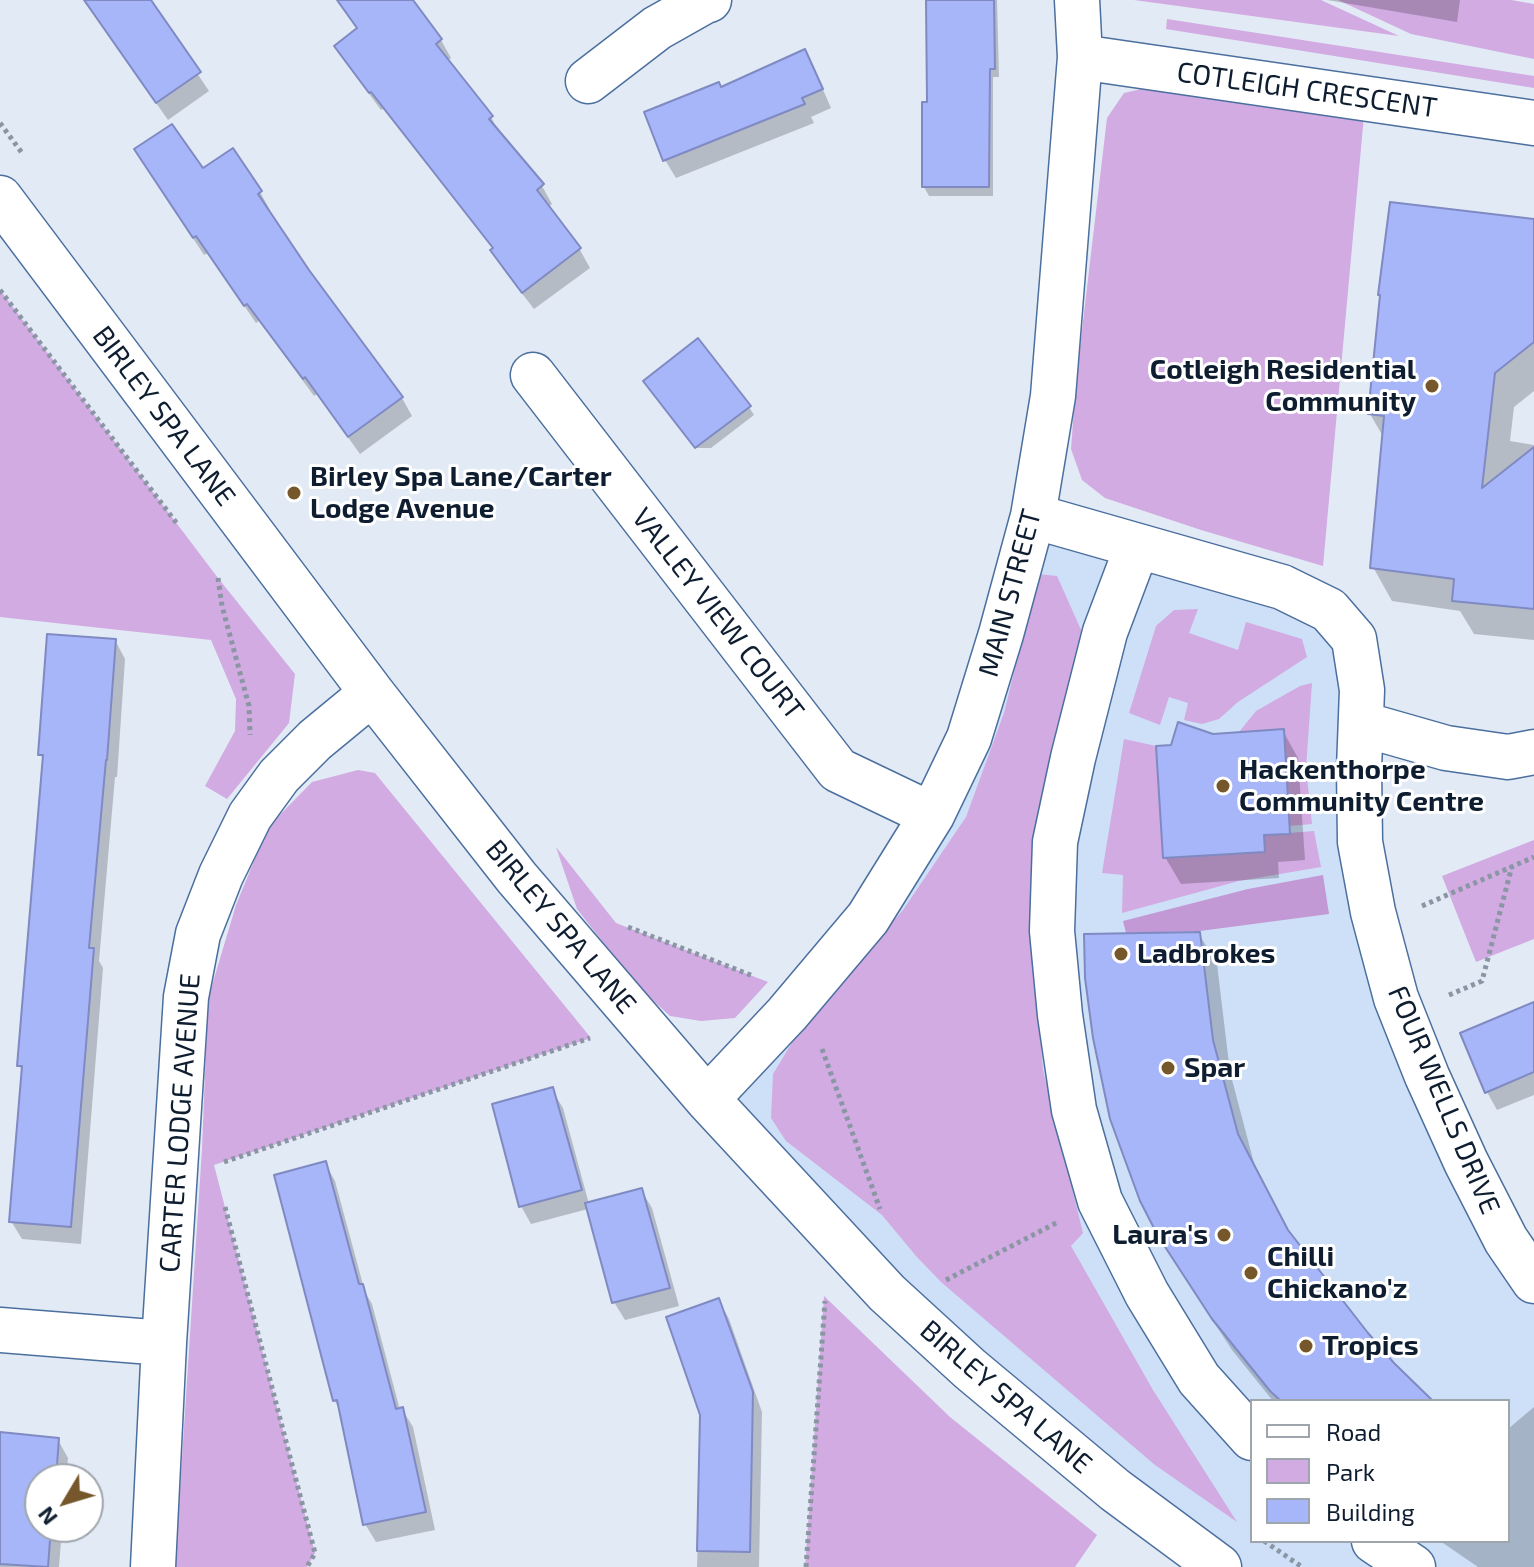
<!DOCTYPE html>
<style>
body{margin:0}
#map{position:relative;width:1534px;height:1567px;overflow:hidden;background:#e2eaf5;font-family:"Exo 2",sans-serif}
canvas{display:block}
.legend{position:absolute;left:1250px;top:1399px;width:260px;height:144px;box-sizing:border-box;background:#fff;border:2px solid #9fa5ac;margin:0;padding:10px 14px;list-style:none;font-size:24px;color:#0e1d30}
.legend li{display:flex;align-items:center;gap:16px;height:40px}
.legend b{width:40px;border:2px solid #9fa5ac}
.north{position:absolute;left:24px;top:1463px;width:80px;height:80px;box-sizing:border-box;background:#fff;border:2px solid #9fa5ac;border-radius:50%;rotate:232deg;font-size:22px;font-weight:700;line-height:32px;text-align:center;color:#0e1d30}
.north::after{content:'';display:block;margin:auto;width:28px;height:36px;background:#75572b;clip-path:polygon(50% 0,100% 100%,50% 72%,0 100%)}
</style>
<div id="map">
<canvas width="1534" height="1567"></canvas>
<ul class="legend">
<li><b style="height:10px;background:#fff"></b>Road</li>
<li><b style="height:22px;background:#d1abe2"></b>Park</li>
<li><b style="height:22px;background:#a7b5f9"></b>Building</li>
</ul>
<div class="north">N</div>
</div>
<script>
const ctx = document.querySelector('canvas').getContext('2d');
ctx.lineJoin = 'round';
function fill(path, color) {
  ctx.fillStyle = color;
  ctx.fill(path, 'evenodd');
}
function stroke(path, color, width, dash) {
  ctx.strokeStyle = color;
  ctx.lineWidth = width;
  ctx.lineCap = dash ? 'butt' : 'round';
  ctx.setLineDash(dash || []);
  ctx.stroke(path);
}
function label(font, color, halo, rows, align = 'center') {
  ctx.font = font + ' "Exo 2",sans-serif';
  ctx.lineWidth = 6;
  ctx.setLineDash([]);
  ctx.textBaseline = 'middle';
  ctx.strokeStyle = halo;
  ctx.fillStyle = color;
  for (const [text, x, y, turn = 0] of rows) {
    ctx.save();
    ctx.translate(x, y);
    ctx.rotate((+turn || 0) * Math.PI / 180);
    ctx.textAlign = isNaN(turn) ? turn : align;
    if (halo) ctx.strokeText(text, 0, 0);
    ctx.fillText(text, 0, 0);
    ctx.restore();
  }
}
fill(new Path2D(`
 M 1033,516 L 1329,610 L 1373,912 L 1534,1281 L 1534,1567 L 1219,1567 L 707,1099 L 932,815 ZM 1252,1401 L 1508,1401 L 1508,1541 L 1252,1541 Z`), '#cee0f7');
fill(new Path2D(`
 M 1133,0 L 1321,0 L 1399,36 L 1134,0 Z
 M 1338,0 L 1511,0 L 1534,4 L 1534,59 L 1411,34 Z
 M 1167,19 L 1534,76 L 1534,88 L 1166,29 Z
 M 1159,85 L 1364,115 L 1323,566 L 1201,530 L 1105,498 L 1082,480 L 1071,449 L 1076,381 L 1107,118 L 1124,93 Z
 M 0,290 L 218,578 L 295,674 L 289,723 L 227,799 L 205,786 L 235,731 L 236,699 L 211,640 L 0,617 Z
 M 1038,574 L 1057,576 L 1082,632 L 1042,791 L 1031,924 L 1043,1070 L 1083,1233 L 1071,1246 L 1153,1390 L 1237,1522 L 1155,1465 L 941,1282 L 916,1256 L 882,1215 L 786,1141 L 771,1118 L 773,1074 L 802,1026 L 903,910 L 966,817 L 1004,713 Z
 M 1198,609 L 1189,633 L 1238,650 L 1246,622 L 1302,639 L 1307,657 L 1238,702 L 1219,719 L 1202,724 L 1184,720 L 1188,703 L 1169,697 L 1160,725 L 1129,713 L 1156,626 L 1174,610 Z
 M 1312,683 L 1306,768 L 1312,824 L 1290,826 L 1284,730 L 1239,732 L 1256,711 L 1300,686 Z
 M 1124,739 L 1156,746 L 1163,858 L 1265,852 L 1264,835 L 1314,831 L 1321,867 L 1239,881 L 1122,913 L 1123,875 L 1102,873 Z
 M 358,770 L 375,773 L 591,1038 L 214,1165 L 315,1553 L 307,1567 L 175,1567 L 202,1149 L 208,999 L 236,905 L 268,827 L 312,782 Z
 M 1534,840 L 1534,939 L 1476,962 L 1442,876 Z
 M 556,847 L 616,923 L 768,982 L 735,1018 L 701,1021 L 670,1016 L 637,986 L 577,909 Z
 M 824,1296 L 950,1417 L 1097,1535 L 1075,1567 L 805,1567 Z`), '#d1abe2');
fill(new Path2D(`
 M 1323,875 L 1329,914 L 1200,931 L 1126,933 L 1123,921 L 1248,889 Z`), '#c298d5');
fill(new Path2D(`
 M 84,0 L 148,0 L 209,91 L 168,120 Z
 M 369,0 L 411,0 L 441,40 L 451,58 L 447,61 L 491,117 L 501,136 L 542,186 L 552,204 L 548,207 L 580,250 L 590,268 L 534,309 L 503,269 L 494,250 L 383,109 L 381,110 L 347,64 L 337,46 L 358,30 Z
 M 928,0 L 997,0 L 999,77 L 993,77 L 993,196 L 929,196 L 924,187 L 929,104 Z
 M 1327,0 L 1460,0 L 1457,22 Z
 M 814,69 L 831,108 L 811,117 L 814,123 L 676,178 L 665,160 L 647,113 Z
 M 147,168 L 203,171 L 260,192 L 270,210 L 267,212 L 308,271 L 402,398 L 412,416 L 360,454 L 317,394 L 314,396 L 259,321 L 256,323 L 208,253 L 204,255 Z
 M 1534,221 L 1534,391 L 1514,407 L 1510,441 L 1534,445 L 1534,640 L 1474,634 L 1460,611 L 1392,601 L 1373,567 L 1384,438 L 1370,414 Z
 M 650,390 L 749,407 L 754,415 L 711,448 L 696,448 Z
 M 115,640 L 125,659 L 117,777 L 115,777 L 99,961 L 103,968 L 81,1244 L 22,1239 L 11,1221 L 23,1073 L 19,1065 L 45,762 L 40,754 Z
 M 1283,731 L 1298,758 L 1305,860 L 1278,862 L 1279,878 L 1181,884 L 1165,857 L 1172,747 Z
 M 1199,934 L 1217,964 L 1230,1072 L 1255,1167 L 1292,1238 L 1393,1365 L 1431,1401 L 1273,1401 L 1232,1350 L 1178,1267 Z
 M 1534,1004 L 1534,1095 L 1497,1110 L 1487,1092 Z
 M 552,1090 L 563,1108 L 589,1204 L 641,1190 L 652,1208 L 679,1306 L 625,1320 L 614,1302 L 588,1209 L 531,1224 L 521,1206 Z
 M 325,1163 L 335,1181 L 365,1292 L 372,1304 L 400,1410 L 402,1409 L 413,1427 L 435,1530 L 376,1542 L 365,1524 L 342,1413 L 334,1400 Z
 M 719,1301 L 729,1319 L 762,1412 L 759,1567 L 697,1567 L 702,1415 Z
 M 1534,1407 L 1534,1567 L 1478,1567 L 1440,1541 L 1508,1541 L 1508,1429 Z
 M 0,1435 L 58,1440 L 68,1458 L 66,1479 L 40,1479 L 40,1527 L 62,1527 L 59,1567 L 0,1567 Z`), '#0003');
const building = new Path2D(`
 M 84,0 L 151,0 L 201,72 L 156,103 Z
 M 337,0 L 413,0 L 442,39 L 436,44 L 493,116 L 489,119 L 544,184 L 537,190 L 581,248 L 522,293 L 490,250 L 493,248 L 371,92 L 369,93 L 334,46 L 357,28 Z
 M 926,0 L 994,0 L 995,69 L 990,69 L 989,187 L 922,187 L 922,102 L 927,102 Z
 M 805,49 L 823,89 L 802,98 L 805,104 L 663,161 L 644,112 L 719,82 L 721,87 Z
 M 172,124 L 203,168 L 233,148 L 262,191 L 258,194 L 309,270 L 403,397 L 348,437 L 305,377 L 303,379 L 247,304 L 244,306 L 196,236 L 193,238 L 134,149 Z
 M 1390,202 L 1534,219 L 1534,342 L 1495,373 L 1482,488 L 1534,447 L 1534,609 L 1452,601 L 1454,579 L 1370,568 L 1384,416 L 1368,414 L 1380,295 L 1378,295 Z
 M 698,338 L 751,406 L 695,448 L 643,381 Z
 M 47,634 L 116,639 L 107,760 L 106,760 L 89,948 L 94,948 L 71,1227 L 9,1222 L 22,1066 L 17,1066 L 43,755 L 38,755 Z
 M 1178,722 L 1213,734 L 1284,729 L 1290,834 L 1264,835 L 1265,852 L 1163,858 L 1156,746 L 1171,745 Z
 M 1200,932 L 1213,1040 L 1238,1134 L 1288,1230 L 1368,1333 L 1394,1363 L 1433,1401 L 1281,1401 L 1270,1391 L 1212,1319 L 1158,1236 L 1140,1201 L 1110,1119 L 1093,1038 L 1085,978 L 1084,934 Z
 M 1534,1002 L 1534,1072 L 1485,1093 L 1460,1033 Z
 M 553,1087 L 582,1190 L 519,1207 L 492,1104 Z
 M 326,1161 L 359,1284 L 363,1284 L 396,1409 L 403,1407 L 426,1512 L 363,1525 L 337,1400 L 333,1401 L 274,1175 Z
 M 642,1188 L 670,1288 L 612,1303 L 585,1203 Z
 M 719,1298 L 753,1392 L 750,1552 L 697,1551 L 700,1415 L 666,1317 Z
 M 0,1432 L 59,1438 L 56,1479 L 40,1479 L 40,1527 L 51,1527 L 48,1567 L 0,1564 Z`);
fill(building, '#a7b5f9');
stroke(building, '#7f8ac2', 2);
const minor = new Path2D(`
 M 1080,57 L 1534,123
 M 588,81 L 657,28 L 703,2 L 709,0
 M 0,198 L 372,693 L 517,878 L 707,1099 L 887,1293 L 970,1369 L 1115,1490 L 1219,1567
 M 533,375 L 838,770 L 932,815
 M 1033,516 L 1282,587 L 1329,610 L 1354,639 L 1362,690 L 1359,769 L 1360,842 L 1373,912 L 1396,998 L 1427,1076 L 1466,1162 L 1506,1240 L 1534,1281
 M 1137,547 L 1105,632 L 1073,758 L 1055,842 L 1052,931 L 1060,1015 L 1074,1110 L 1100,1201 L 1147,1294 L 1199,1379 L 1252,1438
 M 1362,724 L 1446,748 L 1508,757 L 1534,752
 M 707,1099 L 787,1014 L 868,918 L 932,815 L 969,738 L 1001,634 L 1033,516 L 1053,396 L 1080,57 L 1077,0
 M 0,1330 L 164,1343
 M 1374,1541 L 1413,1567
 M 153,1567 L 164,1343 L 186,997 L 198,934 L 221,875 L 250,816 L 279,776 L 315,740 L 372,693`);
stroke(minor, '#4b6f9e', 47);
stroke(new Path2D(`
 M 0,123 L 22,153
 M 0,290 L 178,525
 M 218,578 L 222,606 L 249,706 L 250,735
 M 1422,906 L 1534,857
 M 628,927 L 753,976
 M 1449,995 L 1482,981 L 1512,866
 M 822,1049 L 880,1209
 M 224,1162 L 590,1038
 M 225,1207 L 315,1553 L 307,1567
 M 946,1280 L 1058,1222
 M 1264,1541 L 1302,1567
 M 806,1567 L 825,1301`), '#8b96a4', 5, [4, 4]);
stroke(minor, '#fff', 44);
for (const [x, y, r, color] of [
 [1432,386,8,"#75572b"],
 [294,493,8,"#75572b"],
 [1223,786,8,"#75572b"],
 [1121,954,8,"#75572b"],
 [1168,1068,8,"#75572b"],
 [1224,1235,8,"#75572b"],
 [1251,1273,8,"#75572b"],
 [1306,1346,8,"#75572b"]
]) {
  const dot = new Path2D();
  dot.arc(x, y, r, 0, 2 * Math.PI);
  ctx.fillStyle = color;
  ctx.fill(dot);
  stroke(dot, '#fff', 3);
}
label('28px', '#0e1d30', '#fff', [
 ["COTLEIGH CRESCENT",1307,90,8],
 ["BIRLEY SPA LANE",164,416,53],
 ["MAIN STREET",1010,593,-75],
 ["VALLEY VIEW COURT",718,614,52],
 ["BIRLEY SPA LANE",561,927,50],
 ["FOUR WELLS DRIVE",1444,1100,67],
 ["CARTER LODGE AVENUE",180,1123,-86],
 ["BIRLEY SPA LANE",1006,1397,41]
]);
label('bold 28px', '#0e1d30', '#fff', [
 ["Cotleigh Residential",1416,370,"right"],
 ["Community",1416,402,"right"],
 ["Birley Spa Lane/Carter",310,477],
 ["Lodge Avenue",310,509],
 ["Hackenthorpe",1239,770],
 ["Community Centre",1239,802],
 ["Ladbrokes",1137,954],
 ["Spar",1184,1068],
 ["Laura's",1208,1235,"right"],
 ["Chilli",1267,1257],
 ["Chickano'z",1267,1289],
 ["Tropics",1322,1346]
], 'left');
</script>
